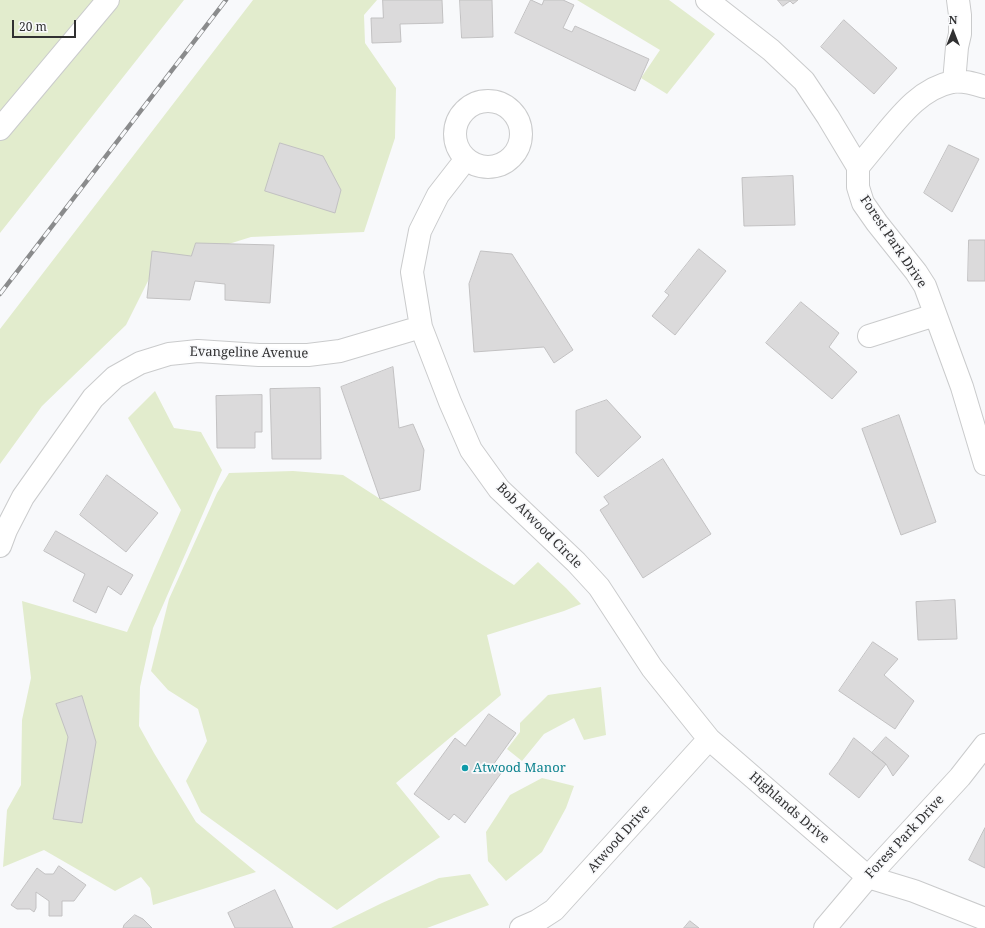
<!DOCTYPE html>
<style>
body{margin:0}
#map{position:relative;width:985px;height:928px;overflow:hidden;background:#f8f9fb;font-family:"Noto Serif",serif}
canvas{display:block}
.north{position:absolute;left:933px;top:12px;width:40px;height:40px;-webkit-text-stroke:3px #f8f9fb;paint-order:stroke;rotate:0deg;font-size:11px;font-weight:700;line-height:16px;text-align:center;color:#313132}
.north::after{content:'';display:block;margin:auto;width:14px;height:18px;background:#313132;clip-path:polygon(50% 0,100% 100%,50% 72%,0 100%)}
.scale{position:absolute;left:12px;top:20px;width:64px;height:18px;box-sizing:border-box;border:2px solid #313132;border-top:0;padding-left:5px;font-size:12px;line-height:14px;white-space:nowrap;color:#313132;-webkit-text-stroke:3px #f8f9fb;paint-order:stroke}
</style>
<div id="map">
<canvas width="985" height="928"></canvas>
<div class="north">N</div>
<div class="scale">20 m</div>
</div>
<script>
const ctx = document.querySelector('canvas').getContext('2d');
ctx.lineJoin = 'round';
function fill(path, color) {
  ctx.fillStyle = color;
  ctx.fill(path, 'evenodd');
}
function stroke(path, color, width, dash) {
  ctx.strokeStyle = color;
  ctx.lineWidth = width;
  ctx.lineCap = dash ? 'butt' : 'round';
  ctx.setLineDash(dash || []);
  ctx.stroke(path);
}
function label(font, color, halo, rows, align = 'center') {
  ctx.font = font + ' "Noto Serif",serif';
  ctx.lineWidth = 3.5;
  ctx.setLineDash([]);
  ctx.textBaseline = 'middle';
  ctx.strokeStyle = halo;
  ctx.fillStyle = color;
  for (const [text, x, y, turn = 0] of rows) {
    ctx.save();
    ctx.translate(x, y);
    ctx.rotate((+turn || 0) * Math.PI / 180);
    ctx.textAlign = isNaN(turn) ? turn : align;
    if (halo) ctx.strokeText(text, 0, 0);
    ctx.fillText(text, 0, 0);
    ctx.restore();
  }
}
fill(new Path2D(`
 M 0,0 L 184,0 L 0,233 Z
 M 253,0 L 377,0 L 364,15 L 365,43 L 396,88 L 395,138 L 364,232 L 251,237 L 155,267 L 126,325 L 42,406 L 0,464 L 0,329 Z
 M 577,0 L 669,0 L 715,34 L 667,94 L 641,78 L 660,50 Z
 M 155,391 L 174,428 L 201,432 L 222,470 L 153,628 L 140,687 L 139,726 L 154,753 L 196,822 L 256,872 L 153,905 L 150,888 L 141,877 L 115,891 L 44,850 L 3,867 L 7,810 L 21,785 L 22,720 L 31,678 L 22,601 L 127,632 L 181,510 L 128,418 Z
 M 293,471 L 343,475 L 514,585 L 538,562 L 566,588 L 581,604 L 564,611 L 487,635 L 501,695 L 396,783 L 440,837 L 337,910 L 201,812 L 186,781 L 207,741 L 198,709 L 168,690 L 151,671 L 169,599 L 217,493 L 229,473 Z
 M 601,687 L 606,735 L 584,740 L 574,718 L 544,734 L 522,761 L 507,749 L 520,732 L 520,723 L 548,695 Z
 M 542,778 L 574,786 L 566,808 L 542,852 L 506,881 L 488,861 L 486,832 L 510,795 Z
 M 470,874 L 489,905 L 427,928 L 331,928 L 382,903 L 439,878 Z`), '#e2eccd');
const building = new Path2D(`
 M 383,0 L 442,0 L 443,23 L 400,24 L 401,42 L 372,43 L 371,18 L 383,18 Z
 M 460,0 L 492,0 L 493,37 L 462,38 Z
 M 531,0 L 542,5 L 544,0 L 563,0 L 574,5 L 563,28 L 572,32 L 575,26 L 649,59 L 635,91 L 515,33 Z
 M 778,0 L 798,0 L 793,4 L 790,1 L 783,6 Z
 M 844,20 L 897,68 L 874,94 L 821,47 Z
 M 280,143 L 323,156 L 341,190 L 335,213 L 265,191 Z
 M 949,145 L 979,159 L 952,212 L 924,193 Z
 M 793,176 L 795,225 L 744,226 L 742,178 Z
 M 969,240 L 985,240 L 985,281 L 968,281 Z
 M 196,243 L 274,245 L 270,303 L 225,300 L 225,284 L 195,281 L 190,300 L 147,298 L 152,251 L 191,256 Z
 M 699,249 L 726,271 L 675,335 L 652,316 L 669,295 L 665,292 Z
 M 481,251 L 512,254 L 573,350 L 554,363 L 544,347 L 474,352 L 469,284 Z
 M 801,302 L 839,333 L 829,347 L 857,372 L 832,399 L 766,343 Z
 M 393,367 L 399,428 L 413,424 L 424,450 L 420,490 L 380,499 L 341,387 Z
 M 320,388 L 321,459 L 272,459 L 270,389 Z
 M 262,395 L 262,432 L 255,432 L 255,448 L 217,448 L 216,396 Z
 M 607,400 L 641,437 L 598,477 L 576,453 L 576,411 Z
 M 899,415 L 936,522 L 901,535 L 862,429 Z
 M 663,459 L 711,534 L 643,578 L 600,510 L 609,504 L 604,497 Z
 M 107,475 L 158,513 L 126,552 L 80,515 Z
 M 56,531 L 133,575 L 121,595 L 108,586 L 96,613 L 73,601 L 85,574 L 44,551 Z
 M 955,600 L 957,639 L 918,640 L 916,602 Z
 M 873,642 L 898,659 L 884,675 L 914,701 L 895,729 L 839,691 Z
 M 82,696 L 96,742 L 82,823 L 53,819 L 68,737 L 56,704 Z
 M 489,714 L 516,733 L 493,765 L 502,772 L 465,823 L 454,814 L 449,820 L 414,794 L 455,738 L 465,746 Z
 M 886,737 L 909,756 L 893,776 L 886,764 L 872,753 Z
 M 854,738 L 886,764 L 859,798 L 829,774 L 838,762 Z
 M 985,828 L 985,868 L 969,860 Z
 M 59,866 L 86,885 L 74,901 L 62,901 L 62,916 L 49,916 L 49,901 L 36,892 L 36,908 L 34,912 L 30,909 L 17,909 L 11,905 L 37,868 L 45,874 L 53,874 Z
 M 275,890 L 293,928 L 235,928 L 228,913 Z
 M 135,915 L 143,919 L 152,928 L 123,928 L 124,925 Z
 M 690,921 L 699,928 L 684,928 Z`);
fill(building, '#dbdadb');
stroke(building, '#c2c1c2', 1);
const minor = new Path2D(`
 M 707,0 L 771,50 L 804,81 L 828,117 L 858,167 L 858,187 L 863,203 L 877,223 L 916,272 L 925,286 L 962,387 L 985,464
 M 954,82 L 957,47 L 960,34 L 960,15 L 958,0
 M455 134a33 33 0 1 1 66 0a33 33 0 1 1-66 0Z
 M 0,129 L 108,0
 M 466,159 L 438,195 L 420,231 L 412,272 L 421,327 L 450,402 L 471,450 L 499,489 L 576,562 L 599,587 L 652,668 L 709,739 L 868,877 L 914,891 L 985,919
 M 858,167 C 867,156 876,145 885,134 C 903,112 923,88 952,82 C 963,80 975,84 985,87
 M 869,336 L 935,315
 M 0,546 L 6,530 L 23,497 L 93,398 L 115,377 L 140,363 L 169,354 L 198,351 L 259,355 L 308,355 L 340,351 L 421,327
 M 521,928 L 537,921 L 554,910 L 709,739
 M 825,928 L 868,877 L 960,777 L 985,745`);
stroke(minor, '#cacbcc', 24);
stroke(minor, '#fff', 22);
const rail = new Path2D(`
 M 0,294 L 226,0`);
stroke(rail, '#8a8b8c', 4.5);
stroke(rail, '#f8f9fb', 3, [9]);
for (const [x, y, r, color] of [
 [465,768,4,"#0f9aa8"]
]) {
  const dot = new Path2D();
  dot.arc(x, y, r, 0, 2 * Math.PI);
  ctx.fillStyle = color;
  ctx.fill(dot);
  stroke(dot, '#f8f9fb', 1.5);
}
label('13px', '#313132', '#f8f9fb', [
 ["Forest Park Drive",893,242,56],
 ["Evangeline Avenue",249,353,1],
 ["Bob Atwood Circle",539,526,45],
 ["Highlands Drive",789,808,41],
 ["Forest Park Drive",905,837,-47],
 ["Atwood Drive",619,839,-48]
]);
label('13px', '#0d838f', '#f8f9fb', [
 ["Atwood Manor",473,768]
], 'left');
</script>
